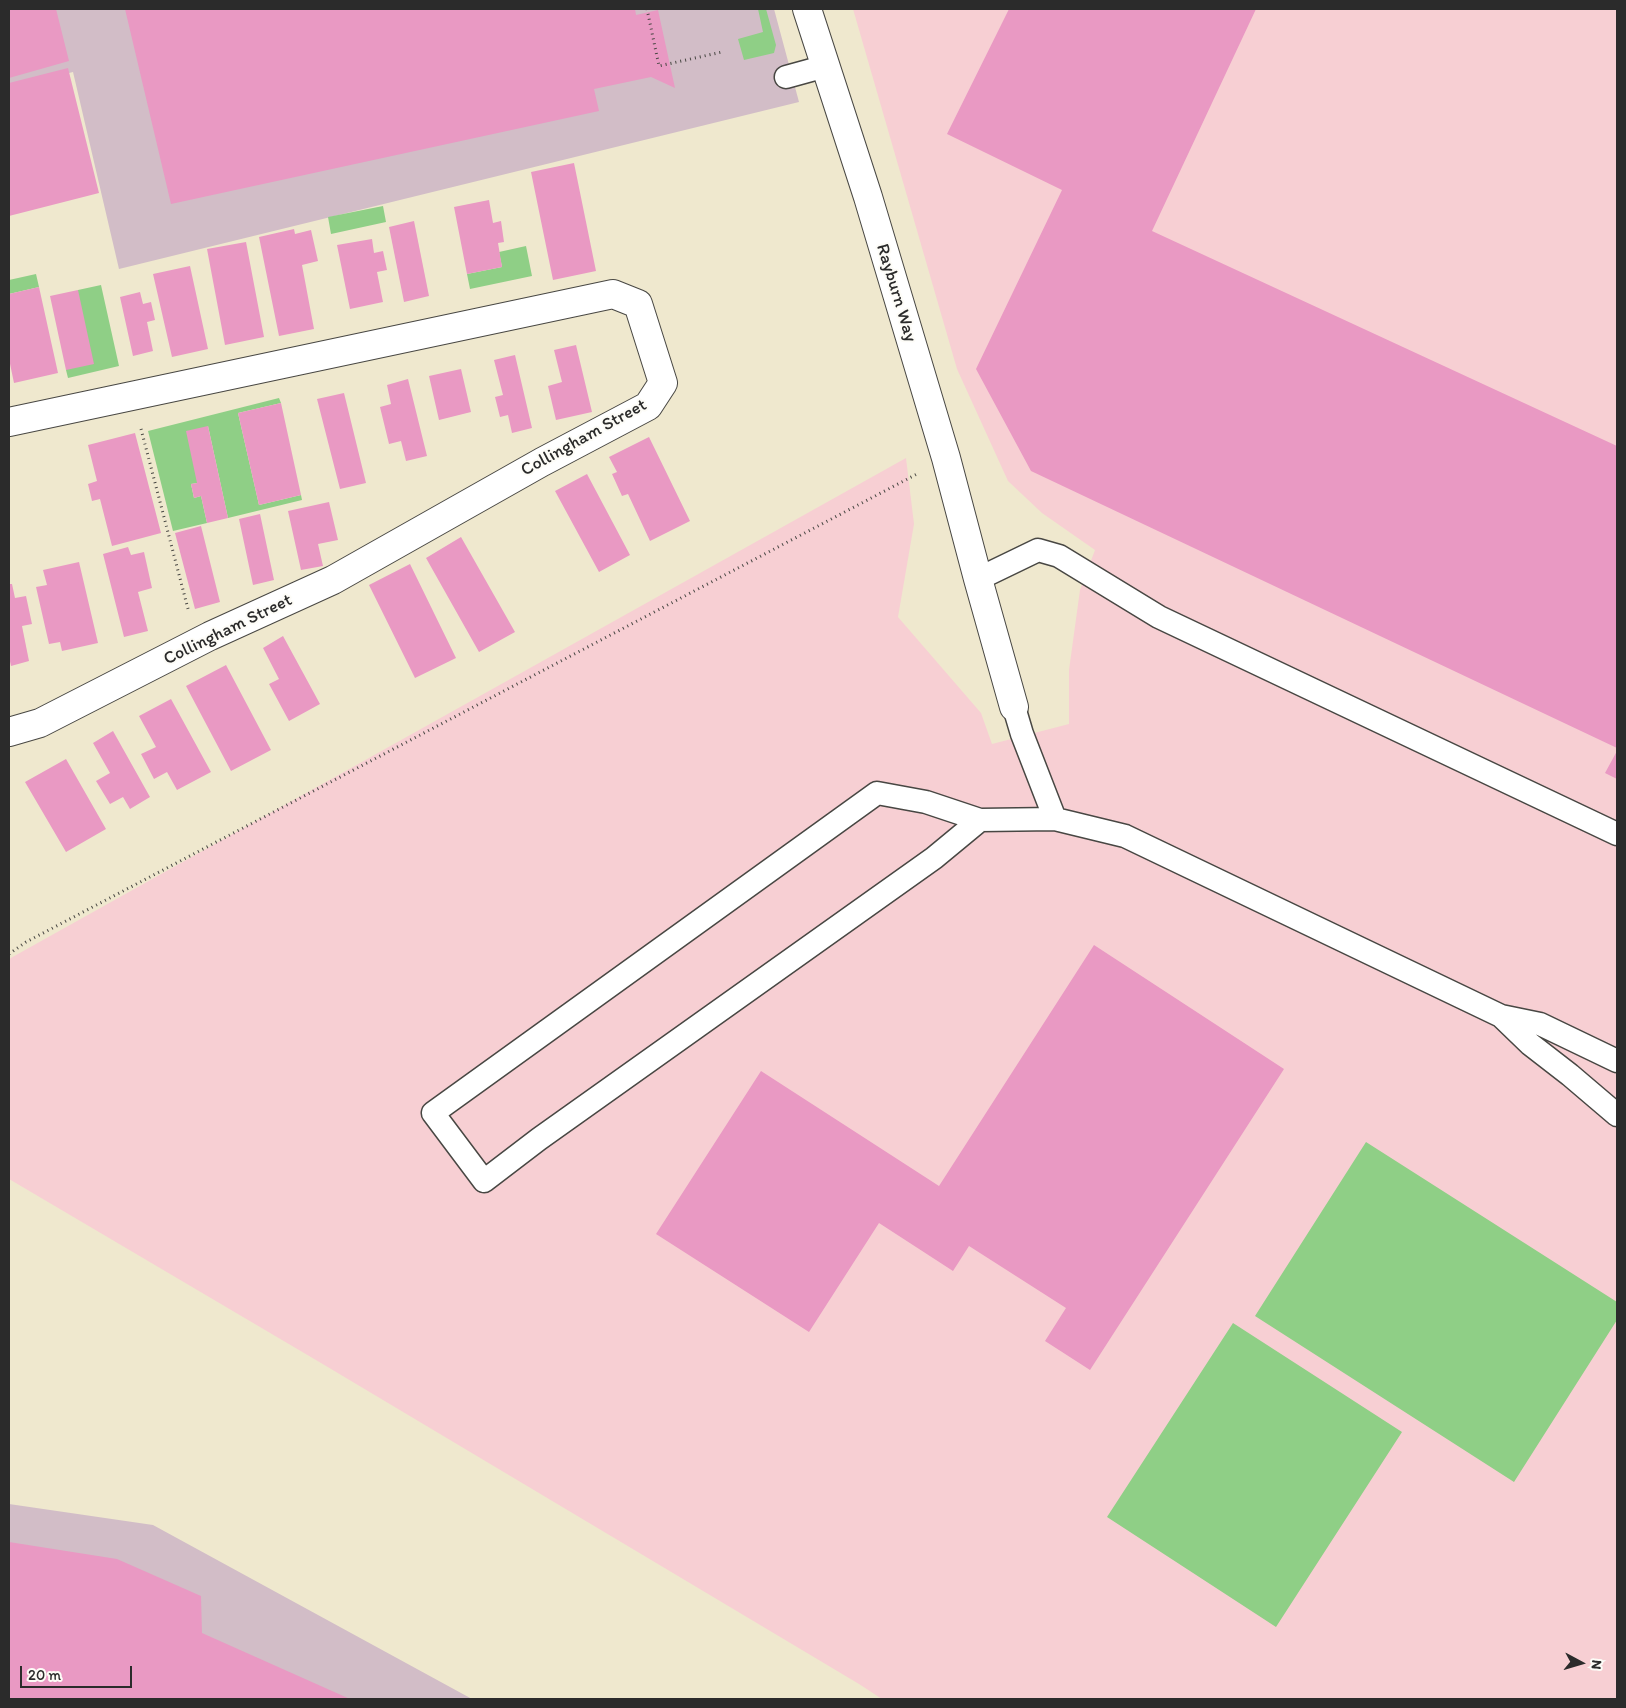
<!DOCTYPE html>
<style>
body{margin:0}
#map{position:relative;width:1626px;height:1708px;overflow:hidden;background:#efe8ce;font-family:Itim,sans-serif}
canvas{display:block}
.frame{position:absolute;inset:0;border:10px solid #2b2b2b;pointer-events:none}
.north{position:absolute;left:1556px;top:1638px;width:50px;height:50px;-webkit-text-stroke:4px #fdfcf7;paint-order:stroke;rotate:96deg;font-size:14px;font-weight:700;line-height:20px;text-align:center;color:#2b2b2b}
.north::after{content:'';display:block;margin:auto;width:18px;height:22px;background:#2b2b2b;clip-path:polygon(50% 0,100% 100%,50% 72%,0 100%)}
.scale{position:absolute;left:20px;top:1666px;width:112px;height:22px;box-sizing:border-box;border:2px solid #2b2b2b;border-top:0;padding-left:6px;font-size:15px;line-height:18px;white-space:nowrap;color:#2b2b2b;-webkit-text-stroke:4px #fdfcf7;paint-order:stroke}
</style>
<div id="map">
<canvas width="1626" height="1708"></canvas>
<div class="frame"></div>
<div class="north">N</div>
<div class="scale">20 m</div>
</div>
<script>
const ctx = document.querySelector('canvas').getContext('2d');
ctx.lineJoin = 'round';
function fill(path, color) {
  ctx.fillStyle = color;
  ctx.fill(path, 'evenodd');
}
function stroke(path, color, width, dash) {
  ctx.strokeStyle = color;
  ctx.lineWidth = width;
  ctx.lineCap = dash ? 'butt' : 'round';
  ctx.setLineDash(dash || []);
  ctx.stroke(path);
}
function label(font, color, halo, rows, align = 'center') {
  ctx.font = font + ' Itim,sans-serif';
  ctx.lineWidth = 4;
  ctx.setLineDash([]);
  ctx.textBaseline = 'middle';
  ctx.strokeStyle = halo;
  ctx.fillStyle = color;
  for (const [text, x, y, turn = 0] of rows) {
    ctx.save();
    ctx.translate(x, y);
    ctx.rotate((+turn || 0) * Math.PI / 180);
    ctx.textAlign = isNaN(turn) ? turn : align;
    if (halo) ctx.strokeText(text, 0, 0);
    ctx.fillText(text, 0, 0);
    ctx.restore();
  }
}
fill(new Path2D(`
 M 853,9 L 1617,9 L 1617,1699 L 882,1699 L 859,1684 L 321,1363 L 9,1179 L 9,959 L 906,458 L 914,524 L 898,617 L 981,713 L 992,744 L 1069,724 L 1069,670 L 1080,590 L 1095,550 L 1042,513 L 1008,481 L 957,369 Z`), '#f7cfd3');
fill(new Path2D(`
 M 9,9 L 774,9 L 799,102 L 119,269 L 73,72 L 9,88 Z
 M 9,1504 L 153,1525 L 472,1699 L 9,1699 Z`), '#d2bdc7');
fill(new Path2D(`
 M 758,9 L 766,9 L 776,45 L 774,53 L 744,60 L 738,39 L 763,32 Z
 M 383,206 L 386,222 L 331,234 L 328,217 Z
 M 526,246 L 532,276 L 470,289 L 467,274 L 502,267 L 499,252 Z
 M 36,274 L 39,287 L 9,294 L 9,280 Z
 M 101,285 L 119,366 L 68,378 L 66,370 L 78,290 Z
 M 279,398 L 281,403 L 238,413 L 259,505 L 301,495 L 302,500 L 228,518 L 208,426 L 197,483 L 191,484 L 194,498 L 201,496 L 207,523 L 173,531 L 148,431 Z
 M 1366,1142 L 1617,1302 L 1617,1320 L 1514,1482 L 1255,1316 Z
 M 1233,1323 L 1402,1432 L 1276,1627 L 1107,1517 Z`), '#8fcf86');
fill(new Path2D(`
 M 9,9 L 56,9 L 69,61 L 9,78 Z
 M 125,9 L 635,9 L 636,15 L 658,10 L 675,88 L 651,77 L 594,89 L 599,111 L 171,204 Z
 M 1009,9 L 1256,9 L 1152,231 L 1617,446 L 1617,748 L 1031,471 L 976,369 L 1062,190 L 947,134 Z
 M 68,68 L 99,193 L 9,216 L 9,83 Z
 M 574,163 L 596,271 L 553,280 L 531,172 Z
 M 489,200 L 493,223 L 501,221 L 504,242 L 498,243 L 502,267 L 467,274 L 454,207 Z
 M 414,221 L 429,296 L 404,302 L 389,227 Z
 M 294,229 L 295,234 L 311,230 L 318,261 L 302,265 L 314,329 L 279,336 L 259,237 Z
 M 372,239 L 374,253 L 383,251 L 387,270 L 377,272 L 383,302 L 350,309 L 337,245 Z
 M 246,242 L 264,337 L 225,345 L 207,249 Z
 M 190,266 L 208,349 L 172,357 L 153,274 Z
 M 39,287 L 58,373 L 14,383 L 9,359 L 9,294 Z
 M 78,290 L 94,364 L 66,370 L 50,296 Z
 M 140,292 L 143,304 L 151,302 L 155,320 L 147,322 L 153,351 L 133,356 L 120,297 Z
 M 576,345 L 592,412 L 556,420 L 548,386 L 562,382 L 554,350 Z
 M 515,355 L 532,428 L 512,433 L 508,415 L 500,417 L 495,397 L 503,395 L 494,360 Z
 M 461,369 L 471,412 L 439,420 L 429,376 Z
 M 408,379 L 427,456 L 406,461 L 401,441 L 389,444 L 380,407 L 391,404 L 387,385 Z
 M 344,393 L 366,483 L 340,489 L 317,399 Z
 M 281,403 L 301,495 L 259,505 L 238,413 Z
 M 208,426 L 228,518 L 207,523 L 201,496 L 194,498 L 191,484 L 197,483 L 186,431 Z
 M 135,433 L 161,533 L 112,546 L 100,499 L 92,501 L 88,484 L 97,481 L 88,445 Z
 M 649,437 L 690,521 L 650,541 L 628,494 L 622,496 L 612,474 L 617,472 L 609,457 Z
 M 587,474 L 630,555 L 599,572 L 555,491 Z
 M 329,502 L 338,540 L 318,544 L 323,566 L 301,570 L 288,511 Z
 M 260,514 L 274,580 L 253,585 L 239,519 Z
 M 201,526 L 220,602 L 195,609 L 175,533 Z
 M 461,537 L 515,632 L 479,652 L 426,558 Z
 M 128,547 L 131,555 L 144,552 L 152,588 L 138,592 L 148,631 L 124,637 L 103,554 Z
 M 79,562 L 98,643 L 62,651 L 60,642 L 49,644 L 36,587 L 47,585 L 43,570 Z
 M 410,564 L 456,658 L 415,678 L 369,585 Z
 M 9,584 L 12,584 L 15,598 L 26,596 L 32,624 L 22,626 L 29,661 L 11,666 L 9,657 Z
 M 283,636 L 320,704 L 289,721 L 269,684 L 279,679 L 263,648 Z
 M 226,665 L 271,750 L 231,771 L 186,686 Z
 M 171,699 L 211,772 L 177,790 L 167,772 L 154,779 L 141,754 L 156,747 L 139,716 Z
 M 113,731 L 150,797 L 130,809 L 123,797 L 110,804 L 96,781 L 110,773 L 93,743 Z
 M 1617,751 L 1617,779 L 1605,773 Z
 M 66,759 L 106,829 L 66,852 L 25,782 Z
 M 1094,945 L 1284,1069 L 1090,1370 L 1045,1341 L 1066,1308 L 969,1246 L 953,1271 L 879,1223 L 809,1332 L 656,1234 L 761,1071 L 939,1186 Z
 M 9,1542 L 117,1559 L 201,1596 L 202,1633 L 350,1699 L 9,1699 Z`), '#e999c3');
const lane = new Path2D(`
 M 786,77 L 826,66
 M 978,579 L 1038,550 L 1059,556 L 1159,617 L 1617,834
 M 1055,819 L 1125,836 L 1501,1016 L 1540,1024 L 1617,1061
 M 980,820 L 926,802 L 877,793 L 433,1113 L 484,1181 L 539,1139 L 934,858 L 980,820 L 1055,819 L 1022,734 L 1014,707
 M 1501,1016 L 1530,1044 L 1570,1075 L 1617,1115`);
const street = new Path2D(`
 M 807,9 L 868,197 L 946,458 L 978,579 L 1014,707
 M 9,422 L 613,294 L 638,304 L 663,383 L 648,406 L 542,462 L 333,580 L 210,636 L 40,723 L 9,732`);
stroke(lane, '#484743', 25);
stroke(street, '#484743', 30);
stroke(new Path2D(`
 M 647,9 L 659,66 L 722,52
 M 141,429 L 188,609
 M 9,954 L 26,942 L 917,474`), '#484743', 3, [1, 4]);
stroke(lane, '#fff', 22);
stroke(street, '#fff', 28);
label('18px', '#2b2b2b', '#fdfcf7', [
 ["Rayburn Way",896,293,73],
 ["Collingham Street",584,438,-29],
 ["Collingham Street",228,630,-26]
]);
</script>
